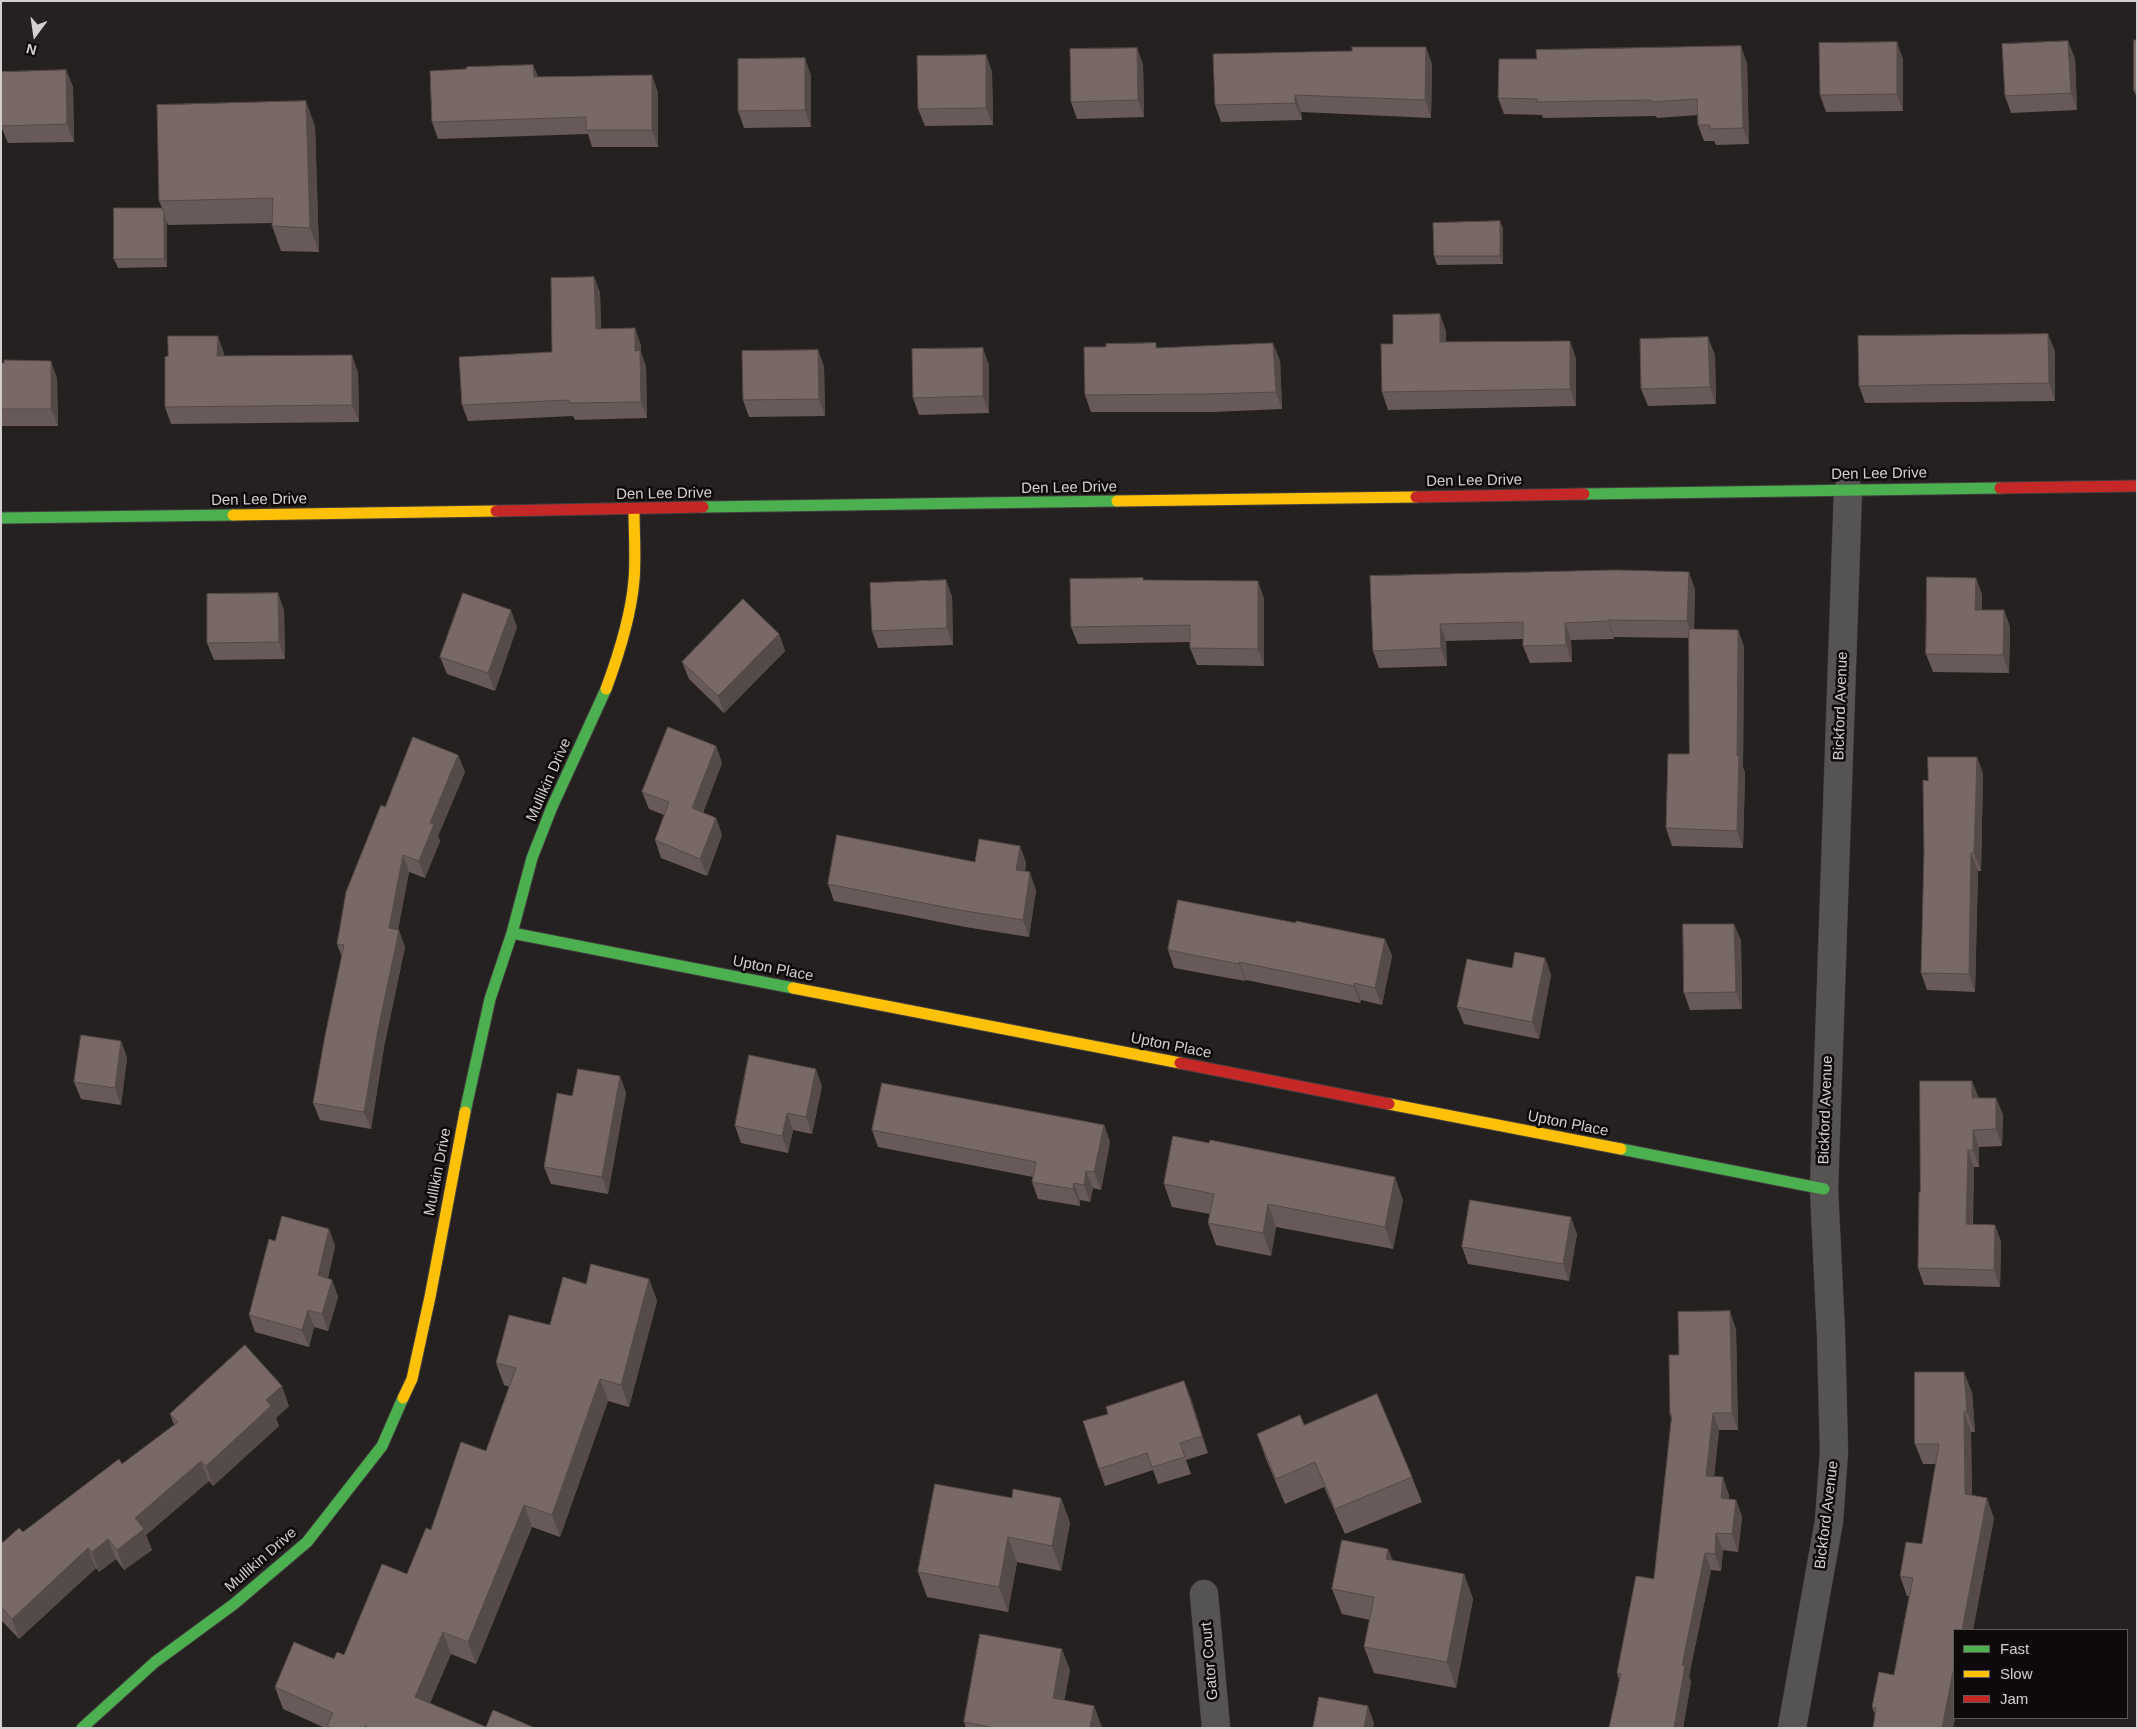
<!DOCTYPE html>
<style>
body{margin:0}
#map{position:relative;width:2138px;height:1729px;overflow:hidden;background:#252121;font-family:Helvetica,sans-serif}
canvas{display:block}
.frame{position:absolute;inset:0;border:2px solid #d5d0d0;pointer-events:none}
.legend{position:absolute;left:1953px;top:1629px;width:175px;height:90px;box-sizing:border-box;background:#0e0a0a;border:1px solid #5e5959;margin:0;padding:6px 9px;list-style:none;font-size:15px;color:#d5d0d0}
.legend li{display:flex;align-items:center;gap:10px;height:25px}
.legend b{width:25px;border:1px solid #5e5959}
.north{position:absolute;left:10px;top:10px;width:50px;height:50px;-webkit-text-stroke:4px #0e0a0a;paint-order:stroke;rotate:194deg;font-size:14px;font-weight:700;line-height:20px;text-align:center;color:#d5d0d0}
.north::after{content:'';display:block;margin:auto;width:18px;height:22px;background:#d5d0d0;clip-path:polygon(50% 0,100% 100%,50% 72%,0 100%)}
</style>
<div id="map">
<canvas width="2138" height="1729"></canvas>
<div class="frame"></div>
<ul class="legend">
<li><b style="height:6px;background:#4caf50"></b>Fast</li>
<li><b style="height:6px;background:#ffc107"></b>Slow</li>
<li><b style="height:6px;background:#c62828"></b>Jam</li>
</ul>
<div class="north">N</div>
</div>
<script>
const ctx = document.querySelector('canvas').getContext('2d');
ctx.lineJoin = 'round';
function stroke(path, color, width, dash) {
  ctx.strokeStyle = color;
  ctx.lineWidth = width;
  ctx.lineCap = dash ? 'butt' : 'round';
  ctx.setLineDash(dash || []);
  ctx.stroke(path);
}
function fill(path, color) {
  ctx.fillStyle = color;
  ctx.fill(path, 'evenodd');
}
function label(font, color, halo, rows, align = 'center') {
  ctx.font = font + ' Helvetica,sans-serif';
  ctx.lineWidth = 5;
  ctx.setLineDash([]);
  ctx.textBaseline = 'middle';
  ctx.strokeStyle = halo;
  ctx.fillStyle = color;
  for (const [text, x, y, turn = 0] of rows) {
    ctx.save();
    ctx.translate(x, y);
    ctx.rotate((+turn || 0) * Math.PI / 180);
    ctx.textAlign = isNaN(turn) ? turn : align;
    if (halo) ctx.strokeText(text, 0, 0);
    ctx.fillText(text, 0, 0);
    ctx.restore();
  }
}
const street = new Path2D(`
 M 1204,1594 L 1216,1728
 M 1792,1728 L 1829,1521 L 1834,1452 L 1831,1334 L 1824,1189 L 1848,490`);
const fast = new Path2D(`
 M 1584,494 L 2000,488
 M 703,507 L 1117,501
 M 1,518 L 233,515
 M 512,933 L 793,988
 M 465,1112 L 490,999 L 512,933 L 532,858 L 552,807 L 606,689
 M 1621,1149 L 1824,1189
 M 82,1728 L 155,1662 L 234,1604 L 307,1542 L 382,1446 L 403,1398`);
const slow = new Path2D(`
 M 1117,501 L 1416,497
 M 233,515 L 496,511
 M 606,689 C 619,654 631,617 634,580 C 636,557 634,533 634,510
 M 793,988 L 1180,1063
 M 1389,1104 L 1621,1149
 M 403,1398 L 412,1379 L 430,1297 L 465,1112`);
const jam = new Path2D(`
 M 2000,488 L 2137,486
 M 1416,497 L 1584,494
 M 496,511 L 703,507
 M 1180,1063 L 1389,1104`);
stroke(street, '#423e3e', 29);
stroke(fast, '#423e3e', 13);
stroke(slow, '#423e3e', 13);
stroke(jam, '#423e3e', 13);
stroke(street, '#565353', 28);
stroke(fast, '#4caf50', 11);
stroke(slow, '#ffc107', 11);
stroke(jam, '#c62828', 11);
fill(new Path2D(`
 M 2137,40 L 2137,98 L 2134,91 Z
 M 1137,48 L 1143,65 L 1144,117 L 1077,119 L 1071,102 Z
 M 986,55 L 992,72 L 993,125 L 925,126 L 918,109 Z
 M 2075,58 L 2077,110 L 2011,113 L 2005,96 Z
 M 1903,59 L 1903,111 L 1826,112 L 1820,95 Z
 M 1747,63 L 1749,144 L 1716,145 L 1714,141 L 1704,141 L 1698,125 L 1698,115 L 1657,118 L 1656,116 L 1543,118 L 1542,115 L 1504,114 L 1498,98 Z
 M 1432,64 L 1431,118 L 1301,112 L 1302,120 L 1221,122 L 1215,105 Z
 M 533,65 L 538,77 L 658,92 L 658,147 L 592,147 L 588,134 L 438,139 L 432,122 L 466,69 Z
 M 66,70 L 73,87 L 74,142 L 8,143 L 1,126 Z
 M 811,75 L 811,127 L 744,128 L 738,111 Z
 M 315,126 L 319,252 L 281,251 L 272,226 L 273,223 L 168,225 L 167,222 L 167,267 L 118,268 L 114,259 L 162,208 L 159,201 Z
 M 1500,221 L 1503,229 L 1503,264 L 1437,265 L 1434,256 Z
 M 594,277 L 600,293 L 601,329 L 641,345 L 641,352 L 646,367 L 647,418 L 575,420 L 573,416 L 468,421 L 462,405 L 552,352 Z
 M 1446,331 L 1446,342 L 1576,358 L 1576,406 L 1388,410 L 1382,392 L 1393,344 Z
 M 1158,348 L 1280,360 L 1282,409 L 1212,412 L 1091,412 L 1085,395 Z
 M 818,350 L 824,367 L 825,416 L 749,417 L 743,400 Z
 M 2055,351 L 2055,401 L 1865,403 L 1859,386 Z
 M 224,353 L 224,356 L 358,372 L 359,422 L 171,424 L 165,407 Z
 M 1715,355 L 1716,404 L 1648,406 L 1641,389 Z
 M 1,363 L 57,378 L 58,426 L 1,426 Z
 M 989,365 L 989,413 L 919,415 L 913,398 Z
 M 1370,576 L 1695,589 L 1694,629 L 1738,630 L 1744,647 L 1743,767 L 1745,773 L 1743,848 L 1672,846 L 1666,828 L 1689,754 L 1689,638 L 1614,637 L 1614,639 L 1571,640 L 1572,662 L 1530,663 L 1523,646 L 1523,639 L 1446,641 L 1447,666 L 1379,668 L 1373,651 Z
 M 1143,578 L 1143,580 L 1264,598 L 1264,666 L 1197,665 L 1190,648 L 1190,642 L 1078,644 L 1071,627 Z
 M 1976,578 L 1982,595 L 1982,610 L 2004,610 L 2010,627 L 2009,673 L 1933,672 L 1926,654 Z
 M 946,580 L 952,597 L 953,645 L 878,648 L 872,631 Z
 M 278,593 L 284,611 L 285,659 L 214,660 L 207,643 Z
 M 517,627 L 495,691 L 447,674 L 440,657 Z
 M 779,634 L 785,651 L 724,713 L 689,679 L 682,662 Z
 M 716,746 L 722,763 L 703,813 L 716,818 L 722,835 L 707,876 L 661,858 L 655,840 L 664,815 L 649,809 L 642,792 Z
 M 458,755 L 465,772 L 438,836 L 440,841 L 425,878 L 409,872 L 398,930 L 405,947 L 384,1047 L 371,1129 L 320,1120 L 313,1103 L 342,957 L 337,944 L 385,807 Z
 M 1977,757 L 1983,774 L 1981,871 L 1978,871 L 1975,992 L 1927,990 L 1921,973 L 1928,781 Z
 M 1020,846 L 1026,863 L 1025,872 L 1036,890 L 1029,937 L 965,927 L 834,901 L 828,884 L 975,862 Z
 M 1296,923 L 1385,939 L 1392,956 L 1382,1005 L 1361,1000 L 1360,1003 L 1246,980 L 1245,981 L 1174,968 L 1168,950 Z
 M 1734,924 L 1741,941 L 1742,1009 L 1690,1010 L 1684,993 Z
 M 1545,958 L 1551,975 L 1539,1039 L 1464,1024 L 1457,1007 L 1512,968 Z
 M 121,1041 L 127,1058 L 121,1105 L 81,1099 L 74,1082 Z
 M 620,1076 L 626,1093 L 608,1194 L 551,1184 L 544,1167 L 572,1096 Z
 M 822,1086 L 812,1134 L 793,1130 L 788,1153 L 741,1143 L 735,1126 Z
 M 1979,1098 L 1996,1098 L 2003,1115 L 2002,1146 L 1979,1147 L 1979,1167 L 1974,1167 L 1973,1224 L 1995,1225 L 2001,1242 L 2000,1287 L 1924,1285 L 1918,1268 L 1920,1192 Z
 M 1104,1125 L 1110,1142 L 1101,1190 L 1093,1188 L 1090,1202 L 1080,1200 L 1080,1206 L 1038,1199 L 1032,1182 L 1033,1177 L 878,1147 L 872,1130 Z
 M 1164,1184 L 1403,1200 L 1393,1249 L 1276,1227 L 1271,1256 L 1216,1245 L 1208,1223 L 1210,1214 L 1172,1207 Z
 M 329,1229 L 335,1246 L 328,1278 L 332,1280 L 338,1297 L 328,1331 L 314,1327 L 309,1347 L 255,1332 L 249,1315 L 275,1241 Z
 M 1577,1234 L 1569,1281 L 1468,1264 L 1462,1247 Z
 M 649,1279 L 657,1301 L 629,1407 L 608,1401 L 560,1537 L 532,1527 L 476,1664 L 451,1654 L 430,1703 L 486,1727 L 535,1728 L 325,1728 L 283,1709 L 275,1687 L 334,1659 L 344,1655 L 407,1574 L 431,1530 L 486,1451 L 509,1387 L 504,1385 L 496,1363 L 550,1325 L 586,1284 Z
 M 1736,1329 L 1738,1430 L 1719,1430 L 1714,1477 L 1729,1495 L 1729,1499 L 1736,1500 L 1742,1517 L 1738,1552 L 1723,1550 L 1721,1571 L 1711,1570 L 1689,1676 L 1691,1682 L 1683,1728 L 1609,1728 L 1619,1680 L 1617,1673 L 1654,1579 L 1671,1419 L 1670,1414 L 1679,1355 Z
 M 1184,1381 L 1208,1453 L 1186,1460 L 1191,1474 L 1158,1484 L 1153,1470 L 1105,1486 L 1099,1469 L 1108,1414 Z
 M 1972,1392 L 1975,1432 L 1971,1432 L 1972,1495 L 1994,1518 L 1973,1630 L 1954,1630 L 1954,1718 L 1955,1718 L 1953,1728 L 1875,1715 L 1872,1707 L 1894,1675 L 1909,1596 L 1907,1596 L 1900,1576 L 1922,1544 L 1936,1464 L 1923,1464 L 1915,1444 Z
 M 289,1406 L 276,1418 L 279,1426 L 213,1486 L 209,1481 L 146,1535 L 152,1550 L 124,1570 L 116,1559 L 99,1572 L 96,1568 L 19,1639 L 1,1620 L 1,1544 L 23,1532 L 122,1464 L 174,1425 L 170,1414 Z
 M 1304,1425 L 1412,1477 L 1422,1502 L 1345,1534 L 1324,1487 L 1285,1504 L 1266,1459 L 1257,1434 Z
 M 1012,1498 L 1061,1498 L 1070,1523 L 1061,1571 L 1017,1562 L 1008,1612 L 927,1597 L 918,1572 Z
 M 1388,1549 L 1393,1561 L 1464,1574 L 1473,1599 L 1456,1688 L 1374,1673 L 1364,1647 L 1370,1620 L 1342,1614 L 1332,1589 Z
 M 1070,1670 L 1064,1700 L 1094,1706 L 1102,1728 L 966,1728 L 964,1722 Z`), '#675a58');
fill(new Path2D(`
 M 2068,41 L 2075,58 L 2077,110 L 2071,93 Z
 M 1897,42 L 1903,59 L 1903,111 L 1897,94 Z
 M 1741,46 L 1747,63 L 1749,144 L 1743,128 Z
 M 1426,47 L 1432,64 L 1431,118 L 1425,100 Z
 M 1137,48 L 1143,65 L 1144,117 L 1138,100 Z
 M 986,55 L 992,72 L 993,125 L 986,108 Z
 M 805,58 L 811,75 L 811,127 L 805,110 Z
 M 533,65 L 540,82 L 534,77 Z
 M 66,70 L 73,87 L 74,142 L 67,124 Z
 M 652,75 L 658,92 L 658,147 L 652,130 Z
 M 1295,95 L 1301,112 L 1302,120 L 1295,103 Z
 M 306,101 L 315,126 L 319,252 L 310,228 Z
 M 164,213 L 167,222 L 167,267 L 164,259 Z
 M 1500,221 L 1503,229 L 1503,264 L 1500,256 Z
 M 594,277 L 600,293 L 601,345 L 596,329 Z
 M 1440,314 L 1446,331 L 1446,360 L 1440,342 Z
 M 635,328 L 641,345 L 641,352 L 646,367 L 647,418 L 641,402 L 635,351 Z
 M 2048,334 L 2055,351 L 2055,401 L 2049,383 Z
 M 218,336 L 224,353 L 224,374 L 217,356 Z
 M 1708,337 L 1715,355 L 1716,404 L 1710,387 Z
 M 1570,341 L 1576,358 L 1576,406 L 1570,389 Z
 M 1273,343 L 1280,360 L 1282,409 L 1276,392 Z
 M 983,348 L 989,365 L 989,413 L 983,396 Z
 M 818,350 L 824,367 L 825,416 L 819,399 Z
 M 352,355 L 358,372 L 359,422 L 352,405 Z
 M 51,361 L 57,378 L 58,426 L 51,409 Z
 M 1689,572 L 1695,589 L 1693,638 L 1687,621 Z
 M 1976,578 L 1982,595 L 1982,627 L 1975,610 Z
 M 946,580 L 952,597 L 953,645 L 947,628 Z
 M 1258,581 L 1264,598 L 1264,666 L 1258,649 Z
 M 278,593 L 284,611 L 285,659 L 279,642 Z
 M 511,610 L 517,627 L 495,691 L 488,673 Z
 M 2004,610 L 2010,627 L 2009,673 L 2003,655 Z
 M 1608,620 L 1614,637 L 1614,639 L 1608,621 Z
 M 1565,623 L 1571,640 L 1572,662 L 1566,645 Z
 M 1440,624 L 1446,641 L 1447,666 L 1441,648 Z
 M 1738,630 L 1744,647 L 1743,767 L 1745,773 L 1743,848 L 1737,831 Z
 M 779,634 L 785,651 L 724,713 L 718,696 Z
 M 716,746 L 722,763 L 698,825 L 692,808 Z
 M 458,755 L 465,772 L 438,836 L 440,841 L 425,878 L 419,861 L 430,823 Z
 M 1977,757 L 1983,774 L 1981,871 L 1974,853 Z
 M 716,818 L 722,835 L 707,876 L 700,859 Z
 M 1020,846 L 1026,863 L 1022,887 L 1016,870 Z
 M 1971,853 L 1978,871 L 1975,992 L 1969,974 Z
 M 403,855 L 409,872 L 395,945 L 389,928 Z
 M 1030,872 L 1036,890 L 1029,937 L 1023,920 Z
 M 1734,924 L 1741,941 L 1742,1009 L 1736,992 Z
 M 399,930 L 405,947 L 384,1047 L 371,1129 L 364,1112 L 378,1030 Z
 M 1385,939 L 1392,956 L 1382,1005 L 1375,988 Z
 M 1545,958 L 1551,975 L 1539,1039 L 1532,1022 Z
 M 1239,962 L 1246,980 L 1245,981 L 1239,964 Z
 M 1354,983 L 1361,1000 L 1360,1003 L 1354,986 Z
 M 121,1041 L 127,1058 L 121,1105 L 115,1088 Z
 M 816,1069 L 822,1086 L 812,1134 L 806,1117 Z
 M 620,1076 L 626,1093 L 608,1194 L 602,1177 Z
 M 1972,1081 L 1979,1098 L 1972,1098 Z
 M 1996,1098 L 2003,1115 L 2002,1146 L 1996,1129 Z
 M 787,1113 L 793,1130 L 788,1153 L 782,1136 Z
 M 1104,1125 L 1110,1142 L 1101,1190 L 1094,1172 Z
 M 1973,1130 L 1979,1147 L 1979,1167 L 1973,1150 Z
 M 1968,1150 L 1974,1167 L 1972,1241 L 1966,1224 Z
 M 1086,1171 L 1093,1188 L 1090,1202 L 1084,1185 Z
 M 1395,1177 L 1403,1200 L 1393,1249 L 1385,1227 Z
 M 1074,1183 L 1080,1200 L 1080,1206 L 1073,1189 Z
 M 1268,1204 L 1276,1227 L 1271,1256 L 1263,1233 Z
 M 1571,1217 L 1577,1234 L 1569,1281 L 1563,1264 Z
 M 1995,1225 L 2001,1242 L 2000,1287 L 1994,1270 Z
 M 329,1229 L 335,1246 L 324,1293 L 318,1275 Z
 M 649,1279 L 657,1301 L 629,1407 L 621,1385 Z
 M 332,1280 L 338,1297 L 328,1331 L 322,1314 Z
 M 308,1310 L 314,1327 L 309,1347 L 302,1330 Z
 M 1730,1311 L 1736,1329 L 1738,1430 L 1732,1413 Z
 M 1964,1372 L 1972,1392 L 1975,1432 L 1967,1412 Z
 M 600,1379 L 608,1401 L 560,1537 L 552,1515 Z
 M 1184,1381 L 1191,1398 L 1208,1453 L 1202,1436 Z
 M 282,1386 L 289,1406 L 276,1418 L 279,1426 L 213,1486 L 206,1466 L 266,1400 Z
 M 1964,1412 L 1971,1432 L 1972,1514 L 1965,1494 Z
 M 1713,1413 L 1719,1430 L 1712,1493 L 1706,1476 Z
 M 201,1461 L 209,1481 L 146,1535 L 152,1550 L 124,1570 L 117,1550 L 135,1518 Z
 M 1723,1477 L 1729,1495 L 1727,1516 L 1721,1498 Z
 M 1061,1498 L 1070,1523 L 1061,1571 L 1052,1546 Z
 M 1987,1498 L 1994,1518 L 1973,1630 L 1962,1630 Z
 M 1736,1500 L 1742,1517 L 1738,1552 L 1732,1534 Z
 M 524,1505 L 532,1527 L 476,1664 L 468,1642 Z
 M 1716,1533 L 1723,1550 L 1721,1571 L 1715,1554 Z
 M 1008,1537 L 1017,1562 L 1008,1612 L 999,1587 Z
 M 108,1539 L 116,1559 L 99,1572 L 92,1552 Z
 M 88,1548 L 96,1568 L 19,1639 L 12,1619 Z
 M 1388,1549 L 1398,1574 L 1386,1559 Z
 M 1705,1553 L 1711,1570 L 1689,1676 L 1691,1682 L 1683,1728 L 1674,1728 L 1682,1665 Z
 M 1464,1574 L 1473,1599 L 1456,1688 L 1447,1662 Z
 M 443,1632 L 451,1654 L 423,1719 L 415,1697 Z
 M 1062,1649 L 1070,1670 L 1061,1720 L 1053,1698 Z
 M 1954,1667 L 1954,1718 L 1955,1718 L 1953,1728 L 1942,1728 Z
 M 1094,1706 L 1102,1728 L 1090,1728 Z
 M 1368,1706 L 1374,1723 L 1373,1728 L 1364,1728 Z`), '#544a47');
const building = new Path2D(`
 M 2134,40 L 2137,40 L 2137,91 L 2134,91 Z
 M 2068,41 L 2071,93 L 2005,96 L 2002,44 Z
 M 1897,42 L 1897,94 L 1820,95 L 1819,43 Z
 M 1741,46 L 1743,128 L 1710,129 L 1710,125 L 1698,125 L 1697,99 L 1651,102 L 1651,100 L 1537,102 L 1537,99 L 1498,98 L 1499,59 L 1537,59 L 1536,50 Z
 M 1352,47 L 1426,47 L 1425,100 L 1295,95 L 1295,103 L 1215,105 L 1213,54 L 1352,51 Z
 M 1137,48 L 1138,100 L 1071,102 L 1070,49 Z
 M 986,55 L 986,108 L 918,109 L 917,56 Z
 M 805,58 L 805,110 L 738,111 L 738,59 Z
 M 533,65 L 534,77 L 652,75 L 652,130 L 586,130 L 586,117 L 432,122 L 430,71 L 466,69 L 467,67 Z
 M 66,70 L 67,124 L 1,126 L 1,72 Z
 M 306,101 L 310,228 L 272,226 L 273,198 L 159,201 L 157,105 Z
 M 114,208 L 162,208 L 164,213 L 164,259 L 114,259 Z
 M 1500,221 L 1500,256 L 1434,256 L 1433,223 Z
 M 594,277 L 596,329 L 635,328 L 635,351 L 640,350 L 641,402 L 569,403 L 569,400 L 462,405 L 459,357 L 552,352 L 551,278 Z
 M 1440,314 L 1440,342 L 1570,341 L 1570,389 L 1382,392 L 1381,344 L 1393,344 L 1393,315 Z
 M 2048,334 L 2049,383 L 1859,386 L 1858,336 Z
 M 168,336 L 218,336 L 217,356 L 352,355 L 352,405 L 165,407 L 165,357 L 168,356 Z
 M 1708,337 L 1710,387 L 1641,389 L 1640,339 Z
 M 1156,343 L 1156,348 L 1273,343 L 1276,392 L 1206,394 L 1085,395 L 1084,347 L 1106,347 L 1106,344 Z
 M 983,348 L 983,396 L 913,398 L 912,349 Z
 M 818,350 L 819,399 L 743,400 L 742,351 Z
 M 4,360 L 51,361 L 51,409 L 1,409 L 1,363 L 4,363 Z
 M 1618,570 L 1689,572 L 1687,621 L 1608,620 L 1608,621 L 1565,623 L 1566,645 L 1523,646 L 1523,622 L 1440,624 L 1441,648 L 1373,651 L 1370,576 Z
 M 1927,577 L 1976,578 L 1975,610 L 2004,610 L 2003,655 L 1926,654 Z
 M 1143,578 L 1143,580 L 1258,581 L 1258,649 L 1190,648 L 1190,625 L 1071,627 L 1070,579 Z
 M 946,580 L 947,628 L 872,631 L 870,583 Z
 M 278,593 L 279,642 L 207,643 L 207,594 Z
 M 463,593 L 511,610 L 488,673 L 440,657 Z
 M 743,599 L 779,634 L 718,696 L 682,662 Z
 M 1689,629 L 1738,630 L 1737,756 L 1739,756 L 1737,831 L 1666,828 L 1668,754 L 1689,754 Z
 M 668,727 L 716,746 L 692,808 L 716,818 L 700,859 L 655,840 L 669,802 L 642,792 Z
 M 413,737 L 458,755 L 430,823 L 434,824 L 419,861 L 403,855 L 389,928 L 399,930 L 378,1030 L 364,1112 L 313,1103 L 325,1036 L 344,945 L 337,944 L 346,892 L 381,805 L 385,807 Z
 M 1928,757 L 1977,757 L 1974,853 L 1971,853 L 1969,974 L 1921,973 L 1924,853 L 1923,780 L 1928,781 Z
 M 837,835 L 975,862 L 979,839 L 1020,846 L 1016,870 L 1030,872 L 1023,920 L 959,910 L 828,884 Z
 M 1178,900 L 1296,923 L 1296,921 L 1385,939 L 1375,988 L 1354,983 L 1354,986 L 1239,962 L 1239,964 L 1168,950 Z
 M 1683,924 L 1734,924 L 1736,992 L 1684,993 Z
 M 1515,952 L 1545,958 L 1532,1022 L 1457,1007 L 1467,959 L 1512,968 Z
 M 81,1035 L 121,1041 L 115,1088 L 74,1082 Z
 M 749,1055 L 816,1069 L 806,1117 L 787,1113 L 782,1136 L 735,1126 Z
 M 578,1069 L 620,1076 L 602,1177 L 544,1167 L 557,1093 L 572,1096 Z
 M 1920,1081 L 1972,1081 L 1972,1098 L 1996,1098 L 1996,1129 L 1973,1130 L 1973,1150 L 1968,1150 L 1966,1224 L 1995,1225 L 1994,1270 L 1918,1268 L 1919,1192 L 1920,1192 Z
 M 882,1083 L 1104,1125 L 1094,1172 L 1086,1171 L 1084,1185 L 1074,1183 L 1073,1189 L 1032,1182 L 1036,1162 L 872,1130 Z
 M 1173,1136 L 1209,1143 L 1210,1140 L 1395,1177 L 1385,1227 L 1268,1204 L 1263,1233 L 1208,1223 L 1214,1194 L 1164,1184 Z
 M 1470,1200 L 1571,1217 L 1563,1264 L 1462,1247 Z
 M 282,1216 L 329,1229 L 318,1275 L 332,1280 L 322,1314 L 308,1310 L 302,1330 L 249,1315 L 269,1239 L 275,1241 Z
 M 591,1264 L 649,1279 L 621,1385 L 600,1379 L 552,1515 L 524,1505 L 468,1642 L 443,1632 L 415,1697 L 486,1727 L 493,1710 L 535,1728 L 369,1728 L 365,1726 L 364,1728 L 332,1728 L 327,1726 L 333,1713 L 275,1687 L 294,1642 L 334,1659 L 337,1652 L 344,1655 L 382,1564 L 407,1574 L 426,1528 L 431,1530 L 461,1442 L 486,1451 L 516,1368 L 496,1363 L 509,1315 L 550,1325 L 563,1277 L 586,1284 Z
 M 1730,1311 L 1732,1413 L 1713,1413 L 1706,1476 L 1723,1477 L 1721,1498 L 1736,1500 L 1732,1534 L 1716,1533 L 1715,1554 L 1705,1553 L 1682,1665 L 1685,1665 L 1674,1728 L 1609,1728 L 1621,1674 L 1617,1673 L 1636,1576 L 1654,1579 L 1672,1414 L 1670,1414 L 1669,1355 L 1679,1355 L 1678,1312 Z
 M 245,1345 L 282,1386 L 266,1400 L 271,1406 L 206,1466 L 201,1461 L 135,1518 L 144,1529 L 117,1550 L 108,1539 L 92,1552 L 88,1548 L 12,1619 L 1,1607 L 1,1544 L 19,1528 L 23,1532 L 119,1459 L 122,1464 L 178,1422 L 170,1414 Z
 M 1915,1372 L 1964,1372 L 1967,1412 L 1964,1412 L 1965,1494 L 1987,1498 L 1962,1630 L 1954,1630 L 1954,1667 L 1942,1728 L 1873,1728 L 1876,1708 L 1872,1707 L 1879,1672 L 1894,1675 L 1913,1578 L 1900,1576 L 1906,1542 L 1922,1544 L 1939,1444 L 1915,1444 Z
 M 1184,1381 L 1202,1436 L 1180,1443 L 1185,1457 L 1152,1467 L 1147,1453 L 1099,1469 L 1083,1421 L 1108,1414 L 1106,1407 Z
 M 1377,1394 L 1412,1477 L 1335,1509 L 1315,1462 L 1276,1479 L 1257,1434 L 1300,1415 L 1304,1425 Z
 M 935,1484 L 1012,1498 L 1013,1489 L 1061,1498 L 1052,1546 L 1008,1537 L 999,1587 L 918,1572 Z
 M 1342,1540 L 1388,1549 L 1386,1559 L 1464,1574 L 1447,1662 L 1364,1647 L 1374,1597 L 1332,1589 Z
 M 980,1634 L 1062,1649 L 1053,1698 L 1094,1706 L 1090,1728 L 995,1728 L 964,1722 Z
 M 1319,1697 L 1368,1706 L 1364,1728 L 1313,1728 Z`);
fill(building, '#786966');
stroke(building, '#544a47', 1);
label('15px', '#d5d0d0', '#0e0a0a', [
 ["Den Lee Drive",1879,474,-1],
 ["Den Lee Drive",1474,481,-1],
 ["Den Lee Drive",1069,488,-1],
 ["Den Lee Drive",664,494,-1],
 ["Den Lee Drive",259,500,-1],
 ["Bickford Avenue",1841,706,-88],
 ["Mullikin Drive",549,780,-66],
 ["Upton Place",773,969,11],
 ["Upton Place",1171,1046,11],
 ["Bickford Avenue",1826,1110,-88],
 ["Upton Place",1568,1124,11],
 ["Mullikin Drive",438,1172,-79],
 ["Bickford Avenue",1827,1515,-83],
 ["Mullikin Drive",261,1560,-41],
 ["Gator Court",1210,1661,-95]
]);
</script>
